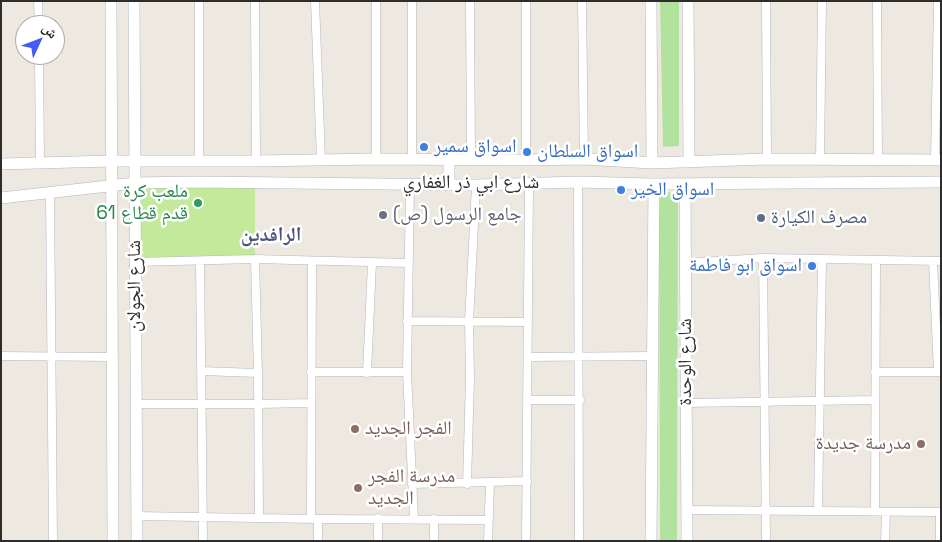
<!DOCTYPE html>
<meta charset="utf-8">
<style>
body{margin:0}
#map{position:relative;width:942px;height:542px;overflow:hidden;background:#eee9e0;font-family:"Space Grotesk","Noto Naskh Arabic",sans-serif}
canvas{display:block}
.frame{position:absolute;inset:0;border:2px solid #2d2d2d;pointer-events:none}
.north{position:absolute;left:15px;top:15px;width:50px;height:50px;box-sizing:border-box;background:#fff;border:1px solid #ababab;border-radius:50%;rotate:47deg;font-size:14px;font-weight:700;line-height:20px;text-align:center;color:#2d2d2d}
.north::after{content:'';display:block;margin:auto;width:18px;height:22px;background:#455bf7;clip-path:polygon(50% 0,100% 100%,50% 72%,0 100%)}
</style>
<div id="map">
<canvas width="942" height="542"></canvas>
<div class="frame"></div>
<div class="north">ش</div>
</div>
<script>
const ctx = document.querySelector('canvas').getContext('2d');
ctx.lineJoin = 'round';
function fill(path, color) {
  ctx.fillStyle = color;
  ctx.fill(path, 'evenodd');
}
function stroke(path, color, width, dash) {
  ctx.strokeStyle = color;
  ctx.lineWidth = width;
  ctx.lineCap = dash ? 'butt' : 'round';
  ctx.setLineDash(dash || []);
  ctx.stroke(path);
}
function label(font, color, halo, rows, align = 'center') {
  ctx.font = font + ' "Space Grotesk","Noto Naskh Arabic",sans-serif';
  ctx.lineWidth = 5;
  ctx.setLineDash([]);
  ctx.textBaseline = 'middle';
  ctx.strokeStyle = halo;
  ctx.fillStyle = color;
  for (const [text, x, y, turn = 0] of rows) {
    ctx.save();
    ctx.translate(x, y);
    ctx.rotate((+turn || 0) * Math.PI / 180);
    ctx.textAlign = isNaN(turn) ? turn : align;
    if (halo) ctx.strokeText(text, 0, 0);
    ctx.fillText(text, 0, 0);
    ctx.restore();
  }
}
fill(new Path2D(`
 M 660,1 L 679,1 L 679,146 L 663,147 Z
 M 659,192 L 678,193 L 677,541 L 660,541 Z`), '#b2e39e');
fill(new Path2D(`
 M 255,181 L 255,259 L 141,260 L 140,183 Z`), '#c3ea9b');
const street = new Path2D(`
 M 38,1 L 39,25
 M 199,1 L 199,161
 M 255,1 L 256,161
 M 315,1 L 321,160
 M 412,1 L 412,159
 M 470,1 L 471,160
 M 582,1 L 584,159
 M 766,1 L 767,159
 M 877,1 L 878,161
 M 39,55 L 40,163
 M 376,159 L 376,1
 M 820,159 L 822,1
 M 526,160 L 526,1
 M 935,160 L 938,1
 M 578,182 L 579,541
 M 410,184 L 407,372 L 414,518
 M 50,192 L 53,541
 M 763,258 L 766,541
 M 255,259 L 258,373 L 259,517
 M 200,261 L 203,541
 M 933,261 L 938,372
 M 135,262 L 255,259 L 408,263
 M 686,263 L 763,258 L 941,261
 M 407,321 L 528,322
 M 1,356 L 112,357
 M 528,357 L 653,356
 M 201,371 L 258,373
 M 311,372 L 407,372
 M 875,372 L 941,372
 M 367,373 L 372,263
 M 527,400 L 580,400
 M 686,403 L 875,400
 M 136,404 L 258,404 L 311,403
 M 412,484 L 527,481
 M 467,484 L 470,379 L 469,322 L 476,185
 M 687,510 L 941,512
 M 818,511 L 822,259
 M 875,511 L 876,260
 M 940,512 L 940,541
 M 136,516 L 318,519 L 488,520
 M 311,519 L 312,262
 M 318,519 L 318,541
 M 378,541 L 378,518
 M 434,541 L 434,519
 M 488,541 L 490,483
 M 526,541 L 529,184
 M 885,541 L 886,512`);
const secondary = new Path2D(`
 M 111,1 L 113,541
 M 134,1 L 137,541
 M 651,1 L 652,163
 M 688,1 L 689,162
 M 449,159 L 449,184
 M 1,164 L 111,161 L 256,161 L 376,159 L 526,160 L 584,159 L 652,163 L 767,159 L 941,160
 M 685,184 L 687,541
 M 1,198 L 135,183 L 195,182 L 476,185 L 578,182 L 654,184 L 941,182
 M 651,541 L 654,184`);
stroke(street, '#b3b5c0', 9);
stroke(secondary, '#b3b5c0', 12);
stroke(street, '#fff', 8);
stroke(secondary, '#fff', 11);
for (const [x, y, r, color] of [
 [424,147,5,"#3f7fe0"],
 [527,152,5,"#3f7fe0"],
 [621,190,5,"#3f7fe0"],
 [198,203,5,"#2e9e5b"],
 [383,215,5,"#6b7280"],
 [761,218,5,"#5c6f8a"],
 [812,266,5,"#3f7fe0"],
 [355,429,5,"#8d6e63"],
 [921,444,5,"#8d6e63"],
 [358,488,5,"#8d6e63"]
]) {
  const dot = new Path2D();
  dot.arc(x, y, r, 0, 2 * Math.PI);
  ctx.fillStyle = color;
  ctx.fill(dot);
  stroke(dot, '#fff', 2);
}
label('19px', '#366cbe', '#fff', [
 ["اسواق سمير",434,147],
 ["اسواق السلطان",537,152],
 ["اسواق الخير",631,190],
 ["اسواق ابو فاطمة",802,266,"right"]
], 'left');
label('19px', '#2d2d2d', '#fff', [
 ["شارع ابي ذر الغفاري",471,183],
 ["شارع الجولان",135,286,-90],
 ["شارع الوحدة",686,362,-90]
]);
label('19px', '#27864d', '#fff', [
 ["ملعب كرة",188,192],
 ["قدم قطاع 61",188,214]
], 'right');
label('19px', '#5b616d', '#fff', [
 ["جامع الرسول (ص)",393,215]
], 'left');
label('19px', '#4e5e75', '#fff', [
 ["مصرف الكيارة",771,218]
], 'left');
label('19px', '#785e54', '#fff', [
 ["الفجر الجديد",365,429],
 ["مدرسة جديدة",911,444,"right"],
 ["مدرسة الفجر",368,477],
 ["الجديد",368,499]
], 'left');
label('bold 20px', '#4e537e', '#fff', [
 ["الرافدين",271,236]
]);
</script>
